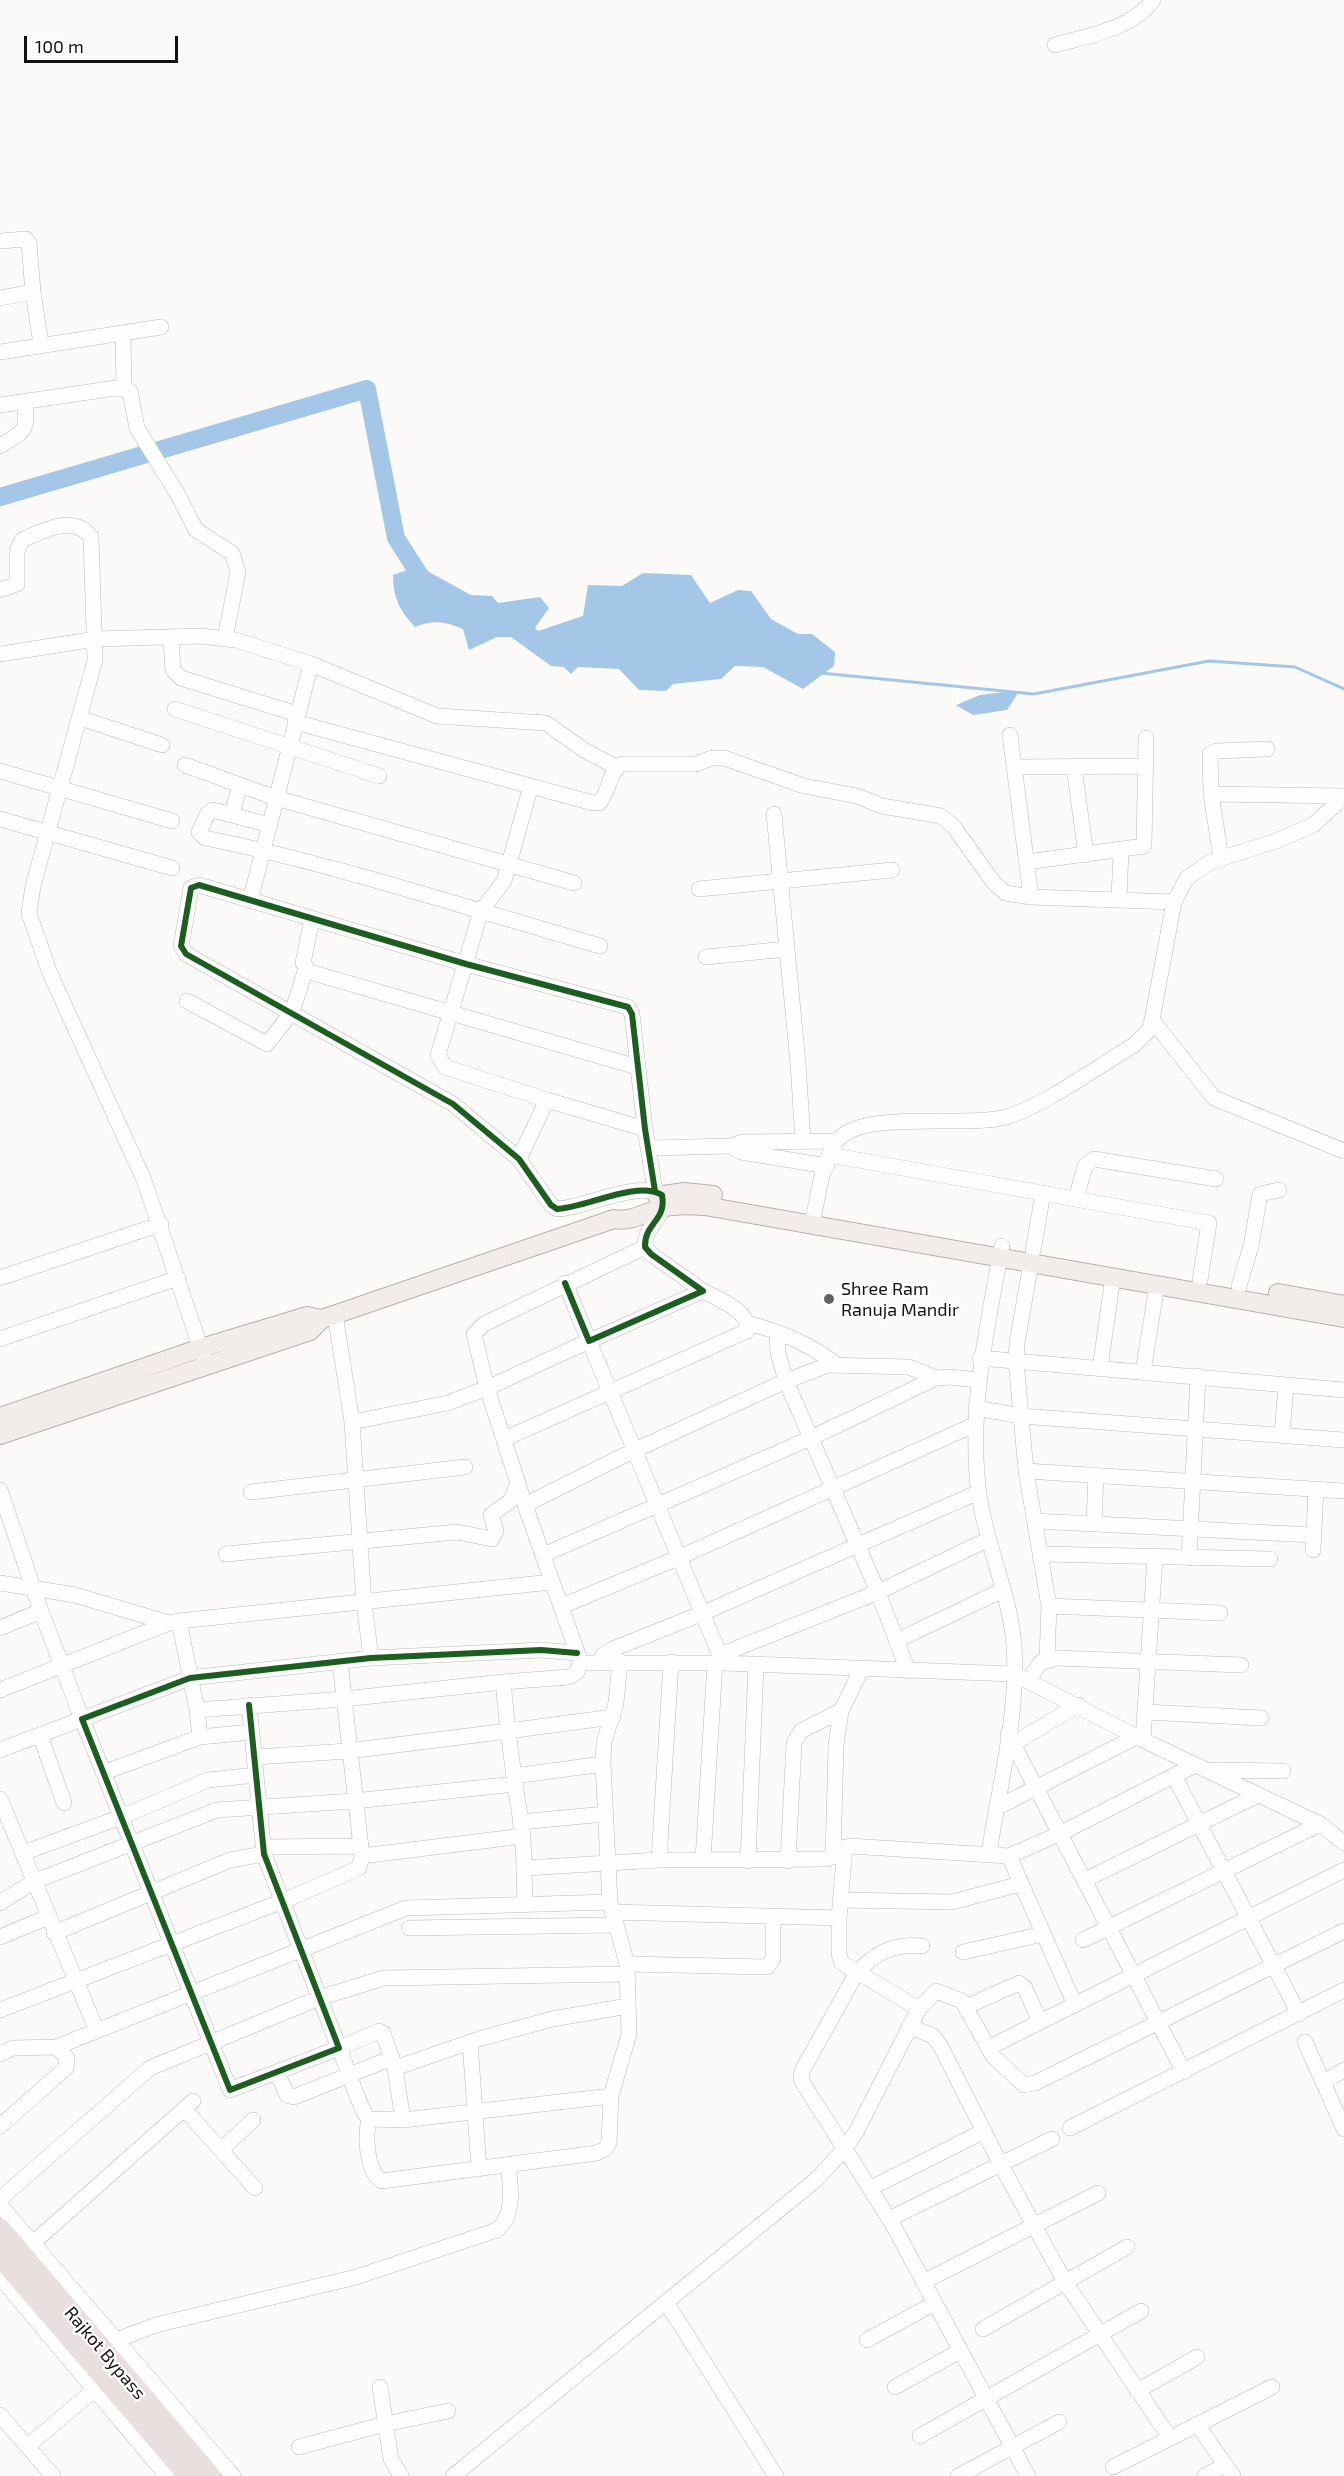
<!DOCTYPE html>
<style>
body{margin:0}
#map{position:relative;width:1344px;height:2476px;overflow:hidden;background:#fbfaf9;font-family:"Exo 2",sans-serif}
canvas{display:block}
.scale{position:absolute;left:24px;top:36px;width:154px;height:27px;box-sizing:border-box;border:3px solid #131211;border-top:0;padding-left:8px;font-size:18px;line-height:21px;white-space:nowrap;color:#131211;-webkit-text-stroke:4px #fff;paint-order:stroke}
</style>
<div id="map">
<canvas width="1344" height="2476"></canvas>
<div class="scale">100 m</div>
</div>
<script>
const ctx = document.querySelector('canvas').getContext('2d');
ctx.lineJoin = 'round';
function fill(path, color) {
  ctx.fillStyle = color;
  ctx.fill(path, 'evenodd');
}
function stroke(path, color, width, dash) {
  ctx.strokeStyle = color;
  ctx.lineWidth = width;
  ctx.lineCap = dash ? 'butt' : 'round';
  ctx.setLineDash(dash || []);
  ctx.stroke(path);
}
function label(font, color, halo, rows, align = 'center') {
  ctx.font = font + ' "Exo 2",sans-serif';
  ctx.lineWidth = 4.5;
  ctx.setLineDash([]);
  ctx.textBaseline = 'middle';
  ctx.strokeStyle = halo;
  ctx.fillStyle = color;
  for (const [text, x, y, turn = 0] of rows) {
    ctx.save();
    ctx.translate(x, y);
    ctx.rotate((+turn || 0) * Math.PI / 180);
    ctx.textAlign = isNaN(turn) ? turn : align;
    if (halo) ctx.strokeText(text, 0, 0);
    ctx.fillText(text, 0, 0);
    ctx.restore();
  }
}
fill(new Path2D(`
 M 418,566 L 471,595 L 492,596 L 498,603 L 540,597 L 549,608 L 535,628 L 538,631 L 583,616 L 588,585 L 622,586 L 643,573 L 691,575 L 710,603 L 738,590 L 751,591 L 771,619 L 798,634 L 812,634 L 835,652 L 834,666 L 803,689 L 763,667 L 735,666 L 721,679 L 673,684 L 666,691 L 639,690 L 619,669 L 578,667 L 571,674 L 564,667 L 551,666 L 511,637 L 497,637 L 469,650 L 463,629 C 445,622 434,619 415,627 C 400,611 393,598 393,575 Z
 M 1004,692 L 1018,693 L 1007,710 L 973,715 L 956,705 L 980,695 Z`), '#a5c7e7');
stroke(new Path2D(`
 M 821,673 L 1034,694 L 1209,661 L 1295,667 L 1344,689`), '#a5c7e7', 3);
stroke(new Path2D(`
 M 0,497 L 367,389 L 396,538 L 428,588`), '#a5c7e7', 18);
const minor = new Path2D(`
 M 1055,45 C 1088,36 1132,29 1153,0
 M 0,241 L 26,239 L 29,243 L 33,292
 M 0,298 L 33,292 L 41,344
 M 123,335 L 124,388
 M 0,352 L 161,327
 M 0,405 L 116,388 L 130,391 L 137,428 L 178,495 L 196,530 L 232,553 L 238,572 L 225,639
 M 0,446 C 27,429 27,433 25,401
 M 0,590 L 17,584 L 17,551 L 22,540 C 44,530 74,514 91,537 L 95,660 L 33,886 L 29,913 L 49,971 L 144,1180 L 204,1358
 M 171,637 L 173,670 L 181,678 L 297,714
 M 0,654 L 96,639 L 200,636 L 236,640 L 311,664 L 437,716 L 546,723 L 584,750 L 616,767
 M 175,709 L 379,776
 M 80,718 L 162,745
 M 295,722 L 593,803 L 599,803 C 610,792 608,772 622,764 L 696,764 L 712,758 L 724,758 L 804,786 L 857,796 L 882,806 L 941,816 L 954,827 L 994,883 L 1006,893 L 1031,897 L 1174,902
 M 1010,735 L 1031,897
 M 185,765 L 276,798 L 574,883
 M 1014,767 L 1146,766
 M 1074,767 L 1086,855
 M 0,771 L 172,821
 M 531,786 L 504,881 L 481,911 L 600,946
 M 1211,794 L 1344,796
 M 232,813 L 240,785
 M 774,814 L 798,1063 L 803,1141
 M 0,819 L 172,868
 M 270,825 L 213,810 L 208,813 L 199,832 L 205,838 C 299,857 390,884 481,911 L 438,1055 L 445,1067 L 547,1100 L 519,1159
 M 1221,858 L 1211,794 L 1210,754 L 1217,751 L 1267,749
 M 1027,862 L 1144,846 L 1146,738
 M 699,889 L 892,870
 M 1119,899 L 1121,851
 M 250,901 L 311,664
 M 312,919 L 303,963 L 310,972 L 637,1067
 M 706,957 L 787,949
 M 187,1001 L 267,1044 L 292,1012 L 306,969
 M 1152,1020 L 1214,1098 L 1344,1151
 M 547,1100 L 645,1129
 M 731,1146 L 741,1152 L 827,1166
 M 649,1148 L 731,1146 L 742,1142 L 837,1141
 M 830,1155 L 1209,1223 L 1200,1280
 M 1076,1199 L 1085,1166 L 1094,1159 L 1216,1179
 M 812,1224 C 818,1199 821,1162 837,1141 C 860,1109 967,1128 1006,1117 C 1042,1107 1100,1065 1134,1045 L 1149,1030 L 1152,1020 L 1174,902 L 1187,878 L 1210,862 L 1276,841 L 1313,825 L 1344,797
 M 1033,1251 L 1043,1193
 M 1031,1263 L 1017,1343 L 1016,1361 L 1026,1471 L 1049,1606 L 1047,1659
 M 0,1278 L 161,1224
 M 565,1283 L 589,1341 L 703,1291 L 651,1254 L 645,1247 C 644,1223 667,1221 662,1195 C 636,1180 586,1208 557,1209 L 551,1205 L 519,1159 L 453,1104 L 186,954 L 181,946 L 191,888 L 199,885 L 466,964 L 628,1007 L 632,1014 L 645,1129 L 655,1191
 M 1239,1286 L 1251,1246 L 1260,1194 L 1279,1190
 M 335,1314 L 352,1422 L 364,1603 L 371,1658
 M 749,1324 C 779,1330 812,1346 836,1364
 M 777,1333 L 778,1353 L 786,1381 L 878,1592 L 908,1671
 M 0,1339 L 178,1278
 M 980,1358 L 1344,1390
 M 1100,1368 L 1113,1277
 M 1143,1372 L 1157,1285
 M 976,1408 L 1021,1416 L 1344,1440
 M 352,1422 L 448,1403 L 487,1388 L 589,1341 L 723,1663
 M 1282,1435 L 1286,1385
 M 504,1439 L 747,1331 C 751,1311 718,1299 703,1291
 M 1026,1471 L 1344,1491
 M 0,1490 L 41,1611 L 0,1628
 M 251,1492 L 465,1467
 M 525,1505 L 635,1450 L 786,1381 L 828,1365 L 909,1367 L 936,1378 L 951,1377 L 977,1380
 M 1035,1521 L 1313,1535
 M 1094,1524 L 1096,1475
 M 1313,1550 L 1316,1489
 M 226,1554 L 457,1532 L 492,1539 L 496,1531 L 491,1515 L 510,1501 L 518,1484
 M 1042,1554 L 1270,1559
 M 543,1555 L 811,1438 L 936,1378
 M 1189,1558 L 1198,1376
 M 0,1583 L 75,1595 L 169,1623 L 179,1621 L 197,1710 L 200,1737
 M 562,1606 L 680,1557 L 976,1424
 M 1049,1606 L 1220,1613
 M 179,1621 L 552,1582
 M 898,1640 L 1003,1590
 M 720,1655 L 878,1592 L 987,1540
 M 600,1661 L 603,1655 L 613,1649 L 703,1613 L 979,1492
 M 581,1663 L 723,1663 L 1014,1674 L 1143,1740 L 1320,1824 L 1344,1843
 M 1029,1680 L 1040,1663 L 1056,1658 L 1241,1665
 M 503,1682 L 569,1677 L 577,1672 L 581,1663 L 525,1505 L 487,1388 L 474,1334 L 484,1324 L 645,1247
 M 0,1690 L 169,1623
 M 249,1705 L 264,1854 L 339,2048 L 230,2090 L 82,1719 L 190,1678 L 371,1658 L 541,1650 L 577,1653
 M 197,1710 L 344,1699 L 503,1682 L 508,1731 L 613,1717
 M 1145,1712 L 1261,1718
 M 1008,1734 L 1184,2072
 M 40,1735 L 64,1803
 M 1143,1740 L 1155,1557
 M 1013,1744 L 1078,1705
 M 0,1750 L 82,1719 L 41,1611
 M 255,1757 L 348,1751 L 508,1731 L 515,1784
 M 1211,1770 L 1283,1771
 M 105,1772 L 200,1737 L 251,1732
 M 514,1776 L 603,1764
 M 1174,1776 L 1299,2014
 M 0,1799 L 97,2031
 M 996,1808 L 1136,1737
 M 520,1822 L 605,1814
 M 264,1847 L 360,1846
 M 23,1853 L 121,1817 L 208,1780 L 256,1775
 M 989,1853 C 999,1788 1019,1711 1014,1645 C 1010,1594 986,1546 979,1494 C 968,1410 987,1328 1002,1246
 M 362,1856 L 523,1836
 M 1009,1856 L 1075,2005
 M 833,1857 L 836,1745 L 841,1711 L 862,1668
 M 659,1860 L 671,1662
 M 703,1860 L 715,1662
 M 748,1861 L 756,1664
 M 788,1861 L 794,1743 L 801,1731 L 841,1711
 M 525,1868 L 659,1860 L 827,1859 L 850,1846 L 1009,1856 L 1061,1833 L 1195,1765
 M 1085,1880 L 1258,1795
 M 840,1900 L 952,1902 L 1020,1884
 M 0,1903 L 33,1882 L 217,1810 L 354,1801 L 515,1784 L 523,1836 L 525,1904
 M 612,1912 L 839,1918 L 845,1847
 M 839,1918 L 839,1954 L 842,1963 L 919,2009 L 936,1991 L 962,2001 L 993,2056 L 1024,2085 L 1035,2083 L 1344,1931
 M 409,1928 L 615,1925
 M 54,1933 L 230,1860 L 264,1854
 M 0,1937 L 48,1917
 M 1083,1940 L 1320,1824
 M 922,1946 C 894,1943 874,1953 856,1974 L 802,2071 L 801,2080 L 893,2225 L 1028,2476
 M 963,1952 L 1043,1934
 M 627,1964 L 767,1967 L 773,1959 L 773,1916
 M 966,2007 L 1019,1983 L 1025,1988 L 1040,2022
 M 0,2010 L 283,1901 L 359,1868 L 362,1856 L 340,1662
 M 909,2026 L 933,2036 L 940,2045 L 1001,2165 L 1065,2282 L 1170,2438
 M 470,2042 L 479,2169
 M 1305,2042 L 1344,2129
 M 988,2048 L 1344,1870
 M 0,2054 L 13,2048 L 56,2047 L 406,1908 L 610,1902
 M 395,2068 L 403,2120
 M 277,2072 L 287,2095 L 294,2097 L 392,2058
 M 1323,2082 L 1344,2070
 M 611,2096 L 403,2120 L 369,2119 C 361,2113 345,2061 339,2048 L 379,2031 L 383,2033 L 395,2068 L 479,2039 L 552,2019 L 628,2006
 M 184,2109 L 255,2188
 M 369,2119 C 365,2136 366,2171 382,2181 L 597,2153 L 605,2149 L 609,2143 L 611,2096 L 629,2034 L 627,1964 L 610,1902 L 603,1764 L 604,1742 L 616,1703 L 620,1661
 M 0,2126 L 66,2068 L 67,2058 L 56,2047
 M 1070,2128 L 1344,1990
 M 221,2150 L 253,2120
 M 871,2188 L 984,2131
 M 0,2199 L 150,2068 L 319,1998 L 384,1978 L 627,1974
 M 0,2205 L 233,2476
 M 889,2219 L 1052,2139
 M 33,2243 L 193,2101
 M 0,2277 L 167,2476
 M 923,2282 L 1098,2193
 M 666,2302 L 776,2476
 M 983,2329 L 1127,2247
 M 116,2340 L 156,2325 L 356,2277 L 497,2230 C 515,2216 511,2186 508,2165
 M 867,2340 L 935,2303
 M 380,2387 L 391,2459 L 401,2476
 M 895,2387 L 960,2351
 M 1137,2391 L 1197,2357
 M 0,2415 L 53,2476
 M 1197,2424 L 1233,2476
 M 920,2436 L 1141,2311
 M 28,2446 L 94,2390
 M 299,2447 L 385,2424 L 448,2411
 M 1113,2467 L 1272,2387
 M 453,2476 L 817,2179 L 846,2147 L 856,2132 L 919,2009
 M 958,2476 L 1059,2422
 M 1205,2476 L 1225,2465`);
const major = new Path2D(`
 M 657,1196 L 684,1192 L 713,1195
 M 1278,1293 L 1344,1305
 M 0,1417 L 201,1348 L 307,1316 L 322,1319
 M 0,1435 L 310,1331 L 322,1319 L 614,1219 C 631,1223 649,1210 666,1207 C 679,1204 692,1205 705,1206 L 1344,1318`);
const highway = new Path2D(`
 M 0,2229 L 210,2476
 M 0,2256 L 189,2476`);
stroke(minor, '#bbbab9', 16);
stroke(major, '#baafae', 20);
stroke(highway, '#baafae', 22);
stroke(minor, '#fefefe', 15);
stroke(major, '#f2eceb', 18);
stroke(highway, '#e9dfdf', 21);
stroke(new Path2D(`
 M 565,1283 L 589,1341 L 703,1291 L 651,1254 L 645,1247 C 644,1223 667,1221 662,1195 C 636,1180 586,1208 557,1209 L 551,1205 L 519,1159 L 453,1104 L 186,954 L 181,946 L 191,888 L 199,885 L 466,964 L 628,1007 L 632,1014 L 645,1129 L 655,1191
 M 249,1705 L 264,1854 L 339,2048 L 230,2090 L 82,1719 L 190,1678 L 371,1658 L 541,1650 L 577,1653`), '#1b5e20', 6);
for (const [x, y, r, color] of [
 [829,1299,6,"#646362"]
]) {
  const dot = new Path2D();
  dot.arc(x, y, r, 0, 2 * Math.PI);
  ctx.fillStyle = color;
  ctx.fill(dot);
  stroke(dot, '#fff', 2);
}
label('18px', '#131211', '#fff', [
 ["Shree Ram",841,1289],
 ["Ranuja Mandir",841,1310]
], 'left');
label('18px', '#131211', '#fff', [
 ["Rajkot Bypass",105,2353,50]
]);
</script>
